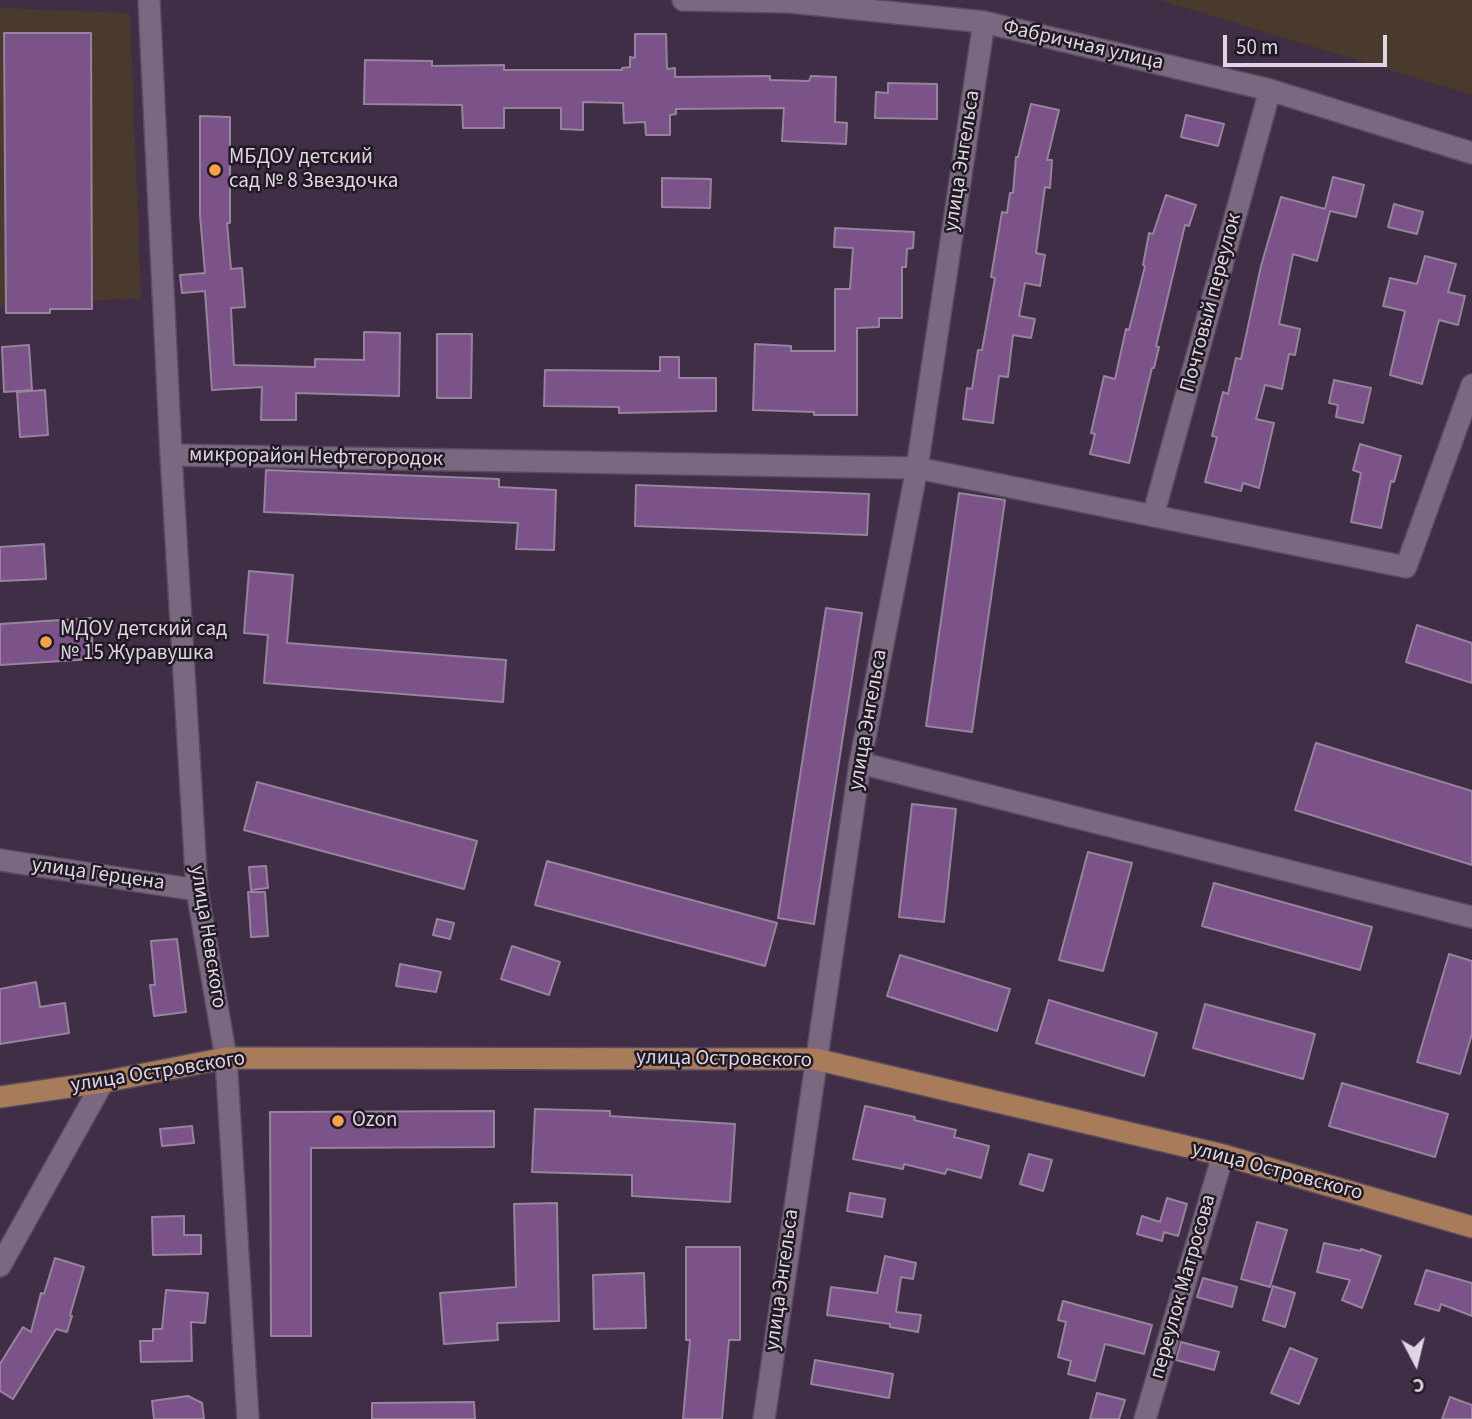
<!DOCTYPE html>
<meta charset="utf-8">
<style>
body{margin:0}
#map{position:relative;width:1472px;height:1419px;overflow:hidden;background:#3f2e45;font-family:"Source Sans 3",sans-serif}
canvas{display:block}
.north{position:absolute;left:1381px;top:1328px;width:70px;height:70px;-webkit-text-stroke:5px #211a24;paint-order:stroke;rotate:173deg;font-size:19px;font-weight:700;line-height:28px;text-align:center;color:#dfd5e3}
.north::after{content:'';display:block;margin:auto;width:24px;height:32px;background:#dfd5e3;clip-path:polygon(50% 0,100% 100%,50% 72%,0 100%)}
.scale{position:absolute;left:1223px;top:35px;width:164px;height:32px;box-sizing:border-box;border:4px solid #dfd5e3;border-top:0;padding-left:9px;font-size:21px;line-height:24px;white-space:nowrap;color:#dfd5e3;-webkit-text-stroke:5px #211a24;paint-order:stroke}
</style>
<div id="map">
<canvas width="1472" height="1419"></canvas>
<div class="north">С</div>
<div class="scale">50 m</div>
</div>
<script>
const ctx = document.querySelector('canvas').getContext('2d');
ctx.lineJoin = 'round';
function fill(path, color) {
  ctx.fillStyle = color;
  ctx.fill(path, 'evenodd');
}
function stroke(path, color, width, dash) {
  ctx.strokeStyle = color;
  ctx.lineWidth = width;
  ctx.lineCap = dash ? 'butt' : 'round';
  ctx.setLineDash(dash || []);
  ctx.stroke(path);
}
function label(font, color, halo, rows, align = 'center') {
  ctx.font = font + ' "Source Sans 3",sans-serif';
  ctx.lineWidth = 5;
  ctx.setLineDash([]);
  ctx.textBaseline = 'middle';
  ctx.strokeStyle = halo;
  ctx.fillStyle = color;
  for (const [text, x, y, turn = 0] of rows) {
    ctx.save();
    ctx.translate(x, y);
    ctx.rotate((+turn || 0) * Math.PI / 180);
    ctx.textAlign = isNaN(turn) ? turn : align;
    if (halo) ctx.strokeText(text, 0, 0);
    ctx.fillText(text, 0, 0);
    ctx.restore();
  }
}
fill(new Path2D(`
 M 1159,0 L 1472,0 L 1472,95 Z
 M 0,8 L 130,13 L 141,298 L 0,306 Z`), '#493a2d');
const building = new Path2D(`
 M 4,33 L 91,33 L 92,309 L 50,309 L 50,313 L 6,313 Z
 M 635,34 L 666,34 L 667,69 L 675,68 L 675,77 L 770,76 L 770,80 L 809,81 L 811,76 L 836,77 L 835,122 L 847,123 L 846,144 L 782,141 L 784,108 L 676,109 L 676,114 L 670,115 L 670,135 L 646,135 L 645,122 L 624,123 L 623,103 L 583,102 L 583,130 L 561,129 L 561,108 L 504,108 L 504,128 L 463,128 L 462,105 L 364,104 L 365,60 L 432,61 L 432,66 L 504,65 L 504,70 L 622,70 L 622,68 L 630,67 L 630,57 L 635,58 Z
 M 888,83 L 937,84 L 937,119 L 875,118 L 876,92 L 888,93 Z
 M 1031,104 L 1059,110 L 1047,160 L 1052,160 L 1050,188 L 1045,187 L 1036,253 L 1045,255 L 1040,286 L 1025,283 L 1019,316 L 1035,319 L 1031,338 L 1013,335 L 1008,377 L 999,376 L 993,423 L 963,419 L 967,388 L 972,389 L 978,350 L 982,350 L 995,278 L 991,277 L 1002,212 L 1007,213 L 1010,193 L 1013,193 L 1016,157 L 1018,157 Z
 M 1186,115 L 1224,124 L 1218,146 L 1181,137 Z
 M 200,116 L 230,117 L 230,223 L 227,223 L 231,269 L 242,268 L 245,307 L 231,308 L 234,365 L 315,367 L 315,359 L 364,360 L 364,332 L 400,333 L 399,396 L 296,393 L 296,420 L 261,420 L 262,387 L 212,390 L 205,291 L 182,293 L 180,275 L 205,273 L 200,215 Z
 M 1333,177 L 1364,185 L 1356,217 L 1330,211 L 1317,261 L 1293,254 L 1279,324 L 1300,329 L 1295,355 L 1289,354 L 1282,389 L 1265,385 L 1256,419 L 1274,423 L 1259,488 L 1243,483 L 1241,491 L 1205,482 L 1217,437 L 1212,436 L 1223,392 L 1228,394 L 1236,358 L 1241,359 L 1261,266 L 1281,197 L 1325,209 Z
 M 662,178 L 711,179 L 710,208 L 662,207 Z
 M 1166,195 L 1196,205 L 1189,226 L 1185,225 L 1156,346 L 1159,347 L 1154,368 L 1152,368 L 1129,463 L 1090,454 L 1095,434 L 1091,433 L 1104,376 L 1115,379 L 1126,329 L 1129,330 L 1145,266 L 1143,265 L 1149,233 L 1153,234 Z
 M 1394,204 L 1423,212 L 1417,234 L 1388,227 Z
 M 835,228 L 914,232 L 913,248 L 907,249 L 906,267 L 902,267 L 902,318 L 879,318 L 879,327 L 857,328 L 857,415 L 814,415 L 814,412 L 753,410 L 755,344 L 791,346 L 791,351 L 835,351 L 835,289 L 850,289 L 853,248 L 834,247 Z
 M 1425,256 L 1456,264 L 1448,292 L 1465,296 L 1458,325 L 1439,320 L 1422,384 L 1390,375 L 1405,311 L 1383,306 L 1390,278 L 1417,284 Z
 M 437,334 L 472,334 L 471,398 L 437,398 Z
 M 29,345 L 32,390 L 4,392 L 2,347 Z
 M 660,357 L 679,357 L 679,378 L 716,378 L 716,411 L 619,413 L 619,407 L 544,406 L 545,370 L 660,371 Z
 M 1334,380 L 1371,388 L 1363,423 L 1336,417 L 1338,405 L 1329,403 Z
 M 45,390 L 48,435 L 20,437 L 17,392 Z
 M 1360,444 L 1401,456 L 1394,482 L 1391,481 L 1381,528 L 1351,522 L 1361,473 L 1353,470 Z
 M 266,470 L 499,479 L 499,487 L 556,490 L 554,550 L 516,549 L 518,523 L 264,512 Z
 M 636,485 L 869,494 L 867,535 L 635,526 Z
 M 959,493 L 1005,500 L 972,732 L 926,726 Z
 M 44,544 L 46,579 L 0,581 L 0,547 Z
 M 249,571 L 293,575 L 287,643 L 506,660 L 503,702 L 264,683 L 268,635 L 244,633 Z
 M 826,608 L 862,613 L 814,924 L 778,918 Z
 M 91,618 L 93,659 L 0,665 L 0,624 Z
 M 1417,625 L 1472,643 L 1472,683 L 1406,662 Z
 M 1316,743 L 1472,791 L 1472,865 L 1295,810 Z
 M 257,782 L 477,841 L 464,889 L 244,830 Z
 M 912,804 L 956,809 L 944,922 L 899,917 Z
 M 1088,852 L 1132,863 L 1103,971 L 1059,960 Z
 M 547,861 L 777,923 L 765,966 L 535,905 Z
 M 266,866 L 268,888 L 251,890 L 249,867 Z
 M 1214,883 L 1372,927 L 1360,970 L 1202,926 Z
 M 248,892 L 265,892 L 268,936 L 251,937 Z
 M 437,919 L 454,923 L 450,939 L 433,935 Z
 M 177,939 L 186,1012 L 154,1016 L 150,985 L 155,985 L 151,941 Z
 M 512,946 L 560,962 L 549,995 L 501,979 Z
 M 1449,954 L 1472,961 L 1472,1034 L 1460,1074 L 1417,1062 Z
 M 900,955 L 1010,989 L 997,1031 L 887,996 Z
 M 400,964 L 441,972 L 436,992 L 396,986 Z
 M 36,982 L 40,1007 L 65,1003 L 69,1033 L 0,1044 L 0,989 Z
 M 1049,1000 L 1157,1033 L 1144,1076 L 1036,1043 Z
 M 1205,1004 L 1315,1034 L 1303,1079 L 1193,1048 Z
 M 1342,1083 L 1448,1114 L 1435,1157 L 1329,1126 Z
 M 865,1106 L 915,1117 L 914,1120 L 956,1130 L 954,1137 L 989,1146 L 981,1178 L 947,1169 L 945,1174 L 904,1164 L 903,1169 L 853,1159 Z
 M 535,1109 L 610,1111 L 610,1116 L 735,1124 L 730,1202 L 632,1196 L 632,1175 L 532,1172 Z
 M 494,1111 L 494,1147 L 311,1148 L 311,1336 L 271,1336 L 270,1112 Z
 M 192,1126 L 194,1143 L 162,1146 L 160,1129 Z
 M 1029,1154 L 1052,1160 L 1043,1191 L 1020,1184 Z
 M 850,1193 L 885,1199 L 882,1217 L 847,1211 Z
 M 1167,1198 L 1187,1204 L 1178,1236 L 1164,1232 L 1162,1241 L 1137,1234 L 1142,1216 L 1160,1222 Z
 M 557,1203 L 559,1321 L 497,1323 L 498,1340 L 444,1344 L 440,1293 L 516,1287 L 514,1204 Z
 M 184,1216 L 184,1235 L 201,1235 L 201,1254 L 153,1255 L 152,1217 Z
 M 1257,1222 L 1287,1230 L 1270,1287 L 1241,1279 Z
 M 1324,1243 L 1361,1251 L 1361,1249 L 1381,1256 L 1362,1308 L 1342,1300 L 1350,1280 L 1317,1272 Z
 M 686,1247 L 740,1247 L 740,1340 L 729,1340 L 722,1419 L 683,1419 L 690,1340 L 686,1340 Z
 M 885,1256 L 916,1263 L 913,1279 L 901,1277 L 896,1312 L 921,1315 L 918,1332 L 890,1327 L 890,1324 L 827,1315 L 831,1287 L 877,1293 Z
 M 55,1258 L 84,1267 L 70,1315 L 72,1316 L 67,1332 L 56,1329 L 13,1399 L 0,1391 L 0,1364 L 23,1327 L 31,1332 L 41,1293 L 44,1294 Z
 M 1426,1270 L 1472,1283 L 1472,1316 L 1441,1304 L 1439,1311 L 1415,1304 Z
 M 644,1273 L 646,1328 L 594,1329 L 593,1275 Z
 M 1203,1278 L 1237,1287 L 1232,1307 L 1197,1297 Z
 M 1273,1286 L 1295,1293 L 1285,1327 L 1263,1320 Z
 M 166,1290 L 208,1293 L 205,1323 L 191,1322 L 192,1361 L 141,1362 L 140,1341 L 153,1341 L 153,1329 L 162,1329 Z
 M 1063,1301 L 1152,1325 L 1144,1354 L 1105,1344 L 1095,1381 L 1068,1374 L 1071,1361 L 1058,1357 L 1066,1322 L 1058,1320 Z
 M 1181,1342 L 1219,1352 L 1214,1370 L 1176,1360 Z
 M 1290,1348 L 1317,1359 L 1299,1404 L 1271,1393 Z
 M 815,1360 L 893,1374 L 889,1398 L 811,1384 Z
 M 1097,1393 L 1125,1400 L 1119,1419 L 1090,1419 Z
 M 188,1396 L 202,1403 L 204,1419 L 154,1419 L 152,1401 Z
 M 1450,1397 L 1472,1405 L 1472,1419 L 1442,1419 Z
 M 474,1402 L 475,1419 L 372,1419 L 372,1403 Z`);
fill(building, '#7b5389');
stroke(building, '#96839d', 2);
const street = new Path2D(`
 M 149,0 L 171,455 L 197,890 L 226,1058 L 248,1419
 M 683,0 L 790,2 L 984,22 L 1270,90 L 1472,153
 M 171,455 L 917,468 L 1406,567 L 1472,385
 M 1153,516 L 1270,90
 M 860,763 L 1472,917
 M 0,860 L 197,890
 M 0,1266 L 103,1082
 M 764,1419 L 860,763 L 917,468 L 984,22
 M 1145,1419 L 1223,1155`);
const primary = new Path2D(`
 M 0,1097 L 103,1082 L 226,1058 L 815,1059 L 1223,1155 L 1472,1227`);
stroke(street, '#594b5f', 24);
stroke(primary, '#594b5f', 24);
stroke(street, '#7a6881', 21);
stroke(primary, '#a87c5a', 21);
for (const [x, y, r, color] of [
 [215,170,7,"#f9a04c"],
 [46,642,7,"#f9a04c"],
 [338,1121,7,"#f9a04c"]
]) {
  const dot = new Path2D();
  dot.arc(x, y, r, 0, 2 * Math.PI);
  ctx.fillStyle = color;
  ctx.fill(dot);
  stroke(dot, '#211a24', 2.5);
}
label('21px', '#dfd5e3', '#211a24', [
 ["Фабричная улица",1083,46,13],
 ["улица Энгельса",963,161,-81],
 ["Почтовый переулок",1212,303,-75],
 ["микрорайон Нефтегородок",316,458,1],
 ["улица Энгельса",869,720,-80],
 ["улица Герцена",98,875,8],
 ["улица Невского",207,937,81],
 ["улица Островского",724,1060,1],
 ["улица Островского",158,1073,-9],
 ["улица Островского",1277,1172,15],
 ["улица Энгельса",783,1280,-82],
 ["переулок Матросова",1184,1287,-74]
]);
label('21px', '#dfd5e3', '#211a24', [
 ["МБДОУ детский",229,158],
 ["сад № 8 Звездочка",229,182],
 ["МДОУ детский сад",60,630],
 ["№ 15 Журавушка",60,654],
 ["Ozon",352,1121]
], 'left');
</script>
